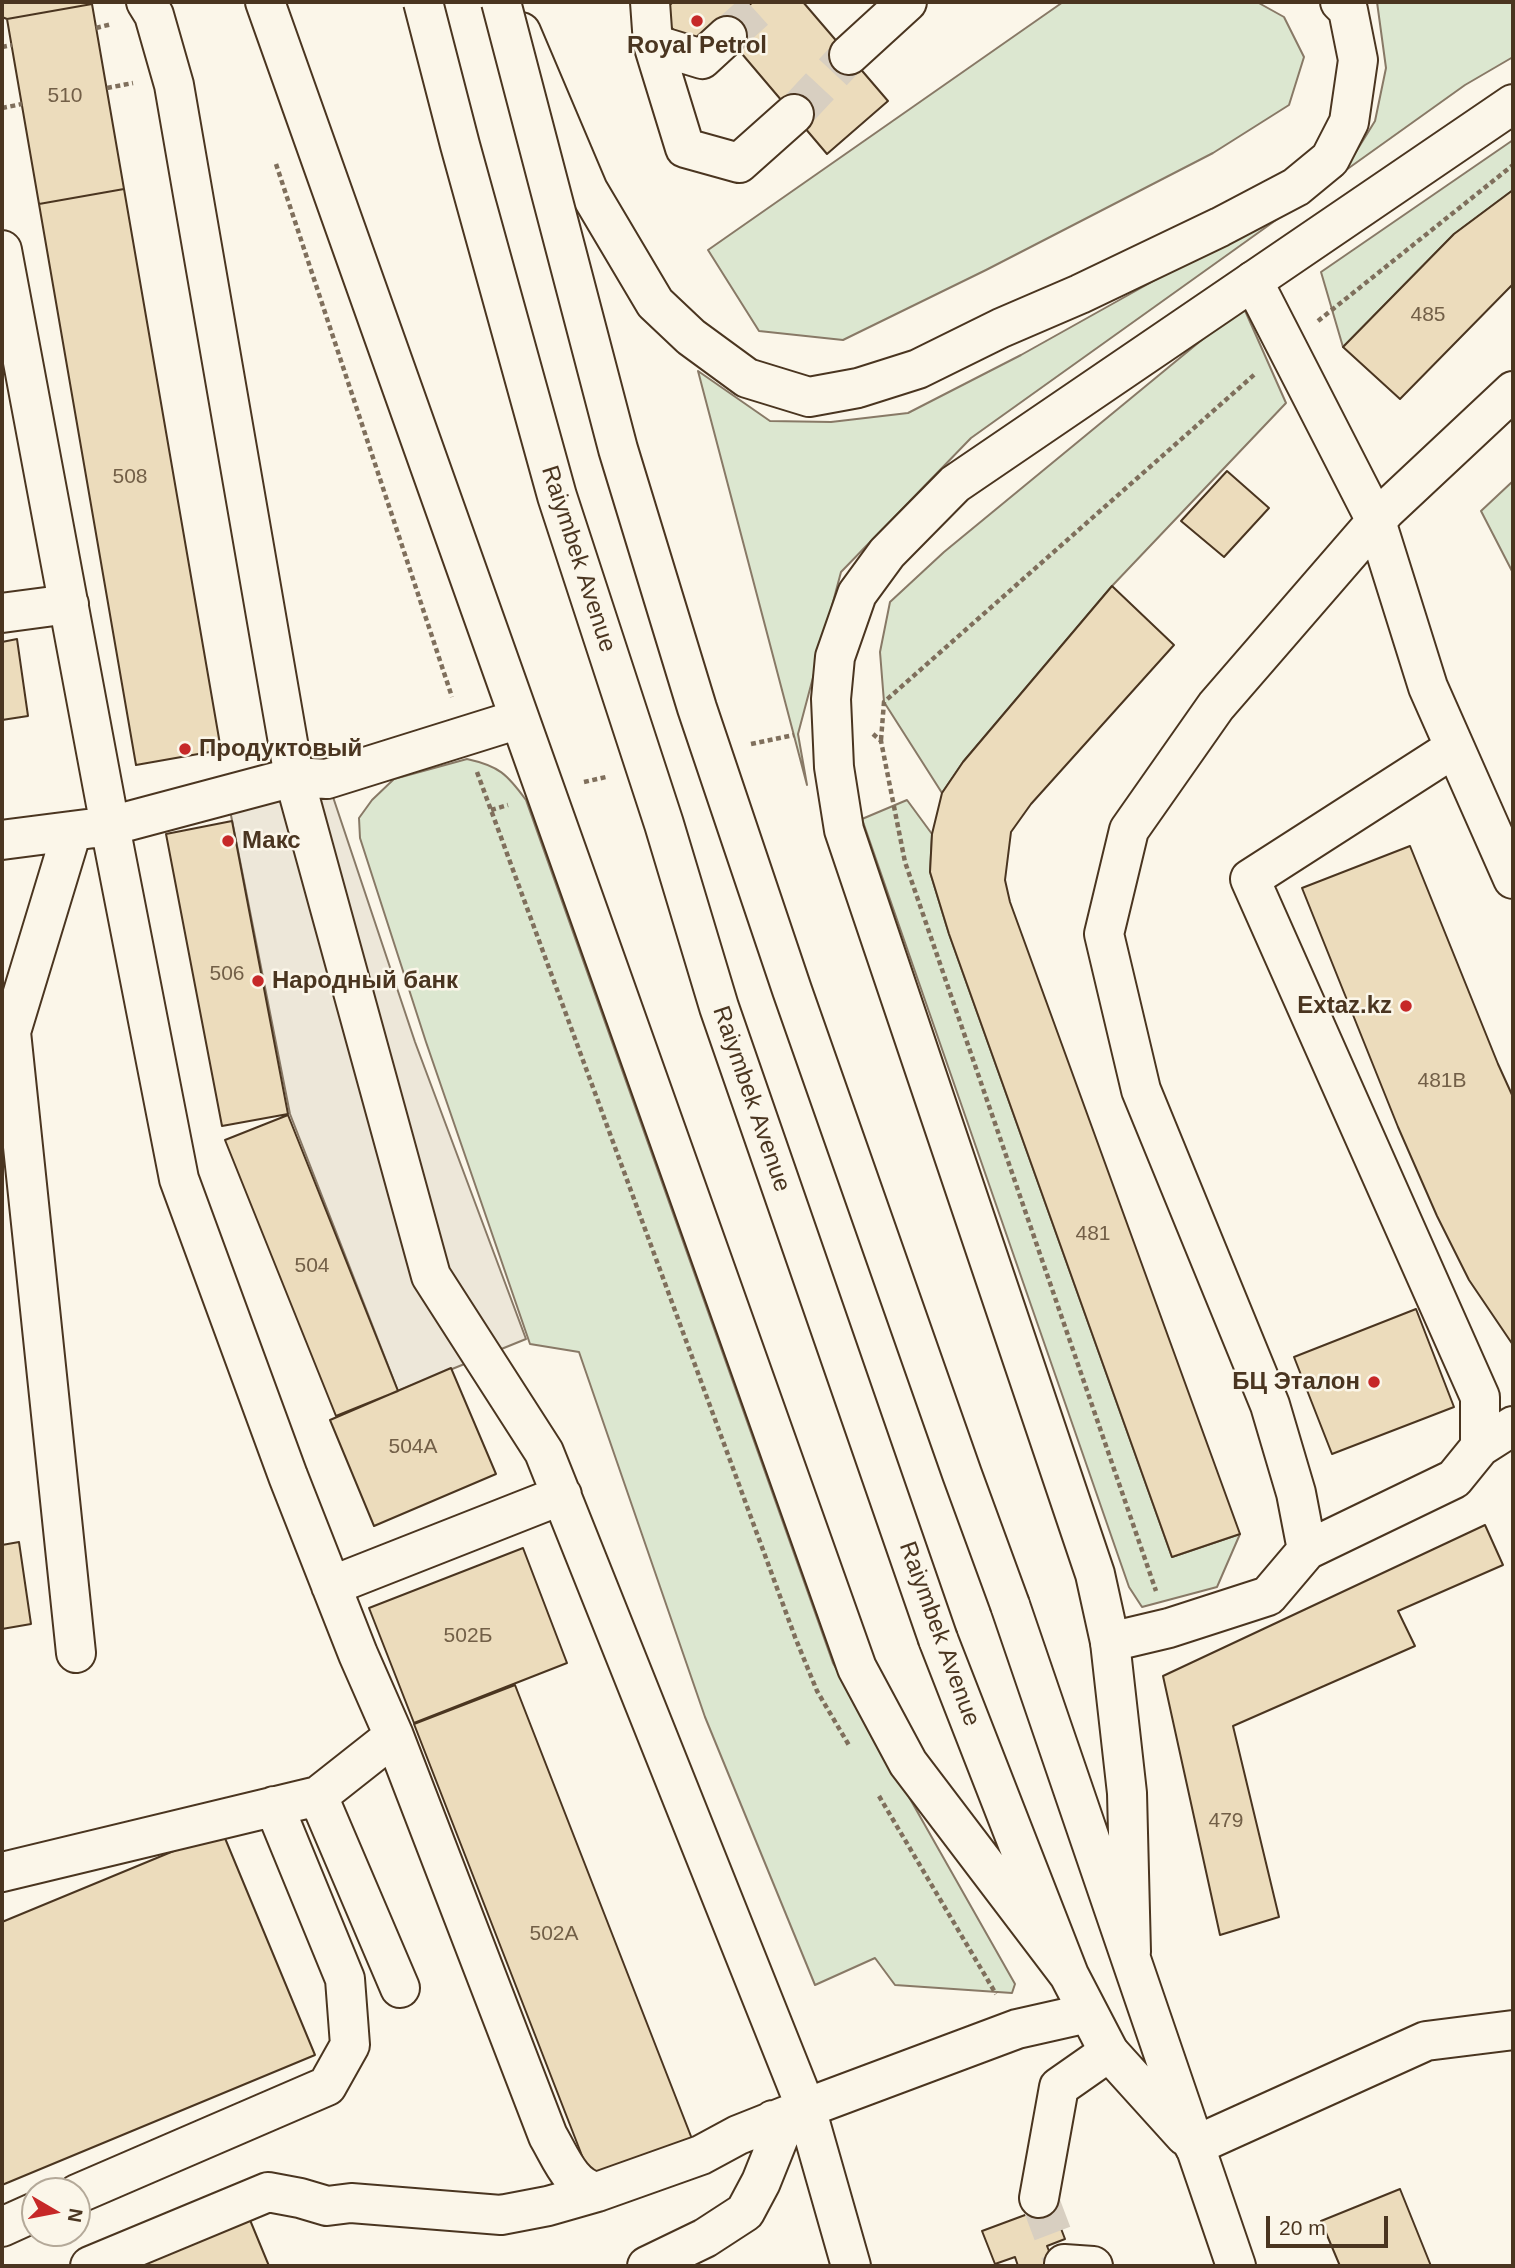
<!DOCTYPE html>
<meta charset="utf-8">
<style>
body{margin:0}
#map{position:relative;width:1515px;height:2268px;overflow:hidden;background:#fbf6e9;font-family:Arial,sans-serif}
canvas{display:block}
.frame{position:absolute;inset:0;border:4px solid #4a3520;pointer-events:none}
.north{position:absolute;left:21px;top:2177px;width:70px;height:70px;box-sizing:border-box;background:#fbf6e9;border:2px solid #b4a999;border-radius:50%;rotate:100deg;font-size:19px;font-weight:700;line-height:28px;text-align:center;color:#4a3520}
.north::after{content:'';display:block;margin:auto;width:24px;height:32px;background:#c62828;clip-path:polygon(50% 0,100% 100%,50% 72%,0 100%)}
.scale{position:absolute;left:1266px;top:2216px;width:122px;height:32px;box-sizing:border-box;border:4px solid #4a3520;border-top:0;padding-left:9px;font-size:21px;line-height:24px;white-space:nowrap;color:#4a3520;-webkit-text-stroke:5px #fbf6e9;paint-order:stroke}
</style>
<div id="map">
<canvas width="1515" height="2268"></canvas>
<div class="frame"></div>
<div class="north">N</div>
<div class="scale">20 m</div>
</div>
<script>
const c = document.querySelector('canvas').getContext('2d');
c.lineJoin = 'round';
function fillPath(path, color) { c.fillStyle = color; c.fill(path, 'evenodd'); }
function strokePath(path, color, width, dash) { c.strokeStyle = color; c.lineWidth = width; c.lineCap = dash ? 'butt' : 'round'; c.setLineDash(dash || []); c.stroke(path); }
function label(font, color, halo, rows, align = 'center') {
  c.font = font + ' Arial,sans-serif'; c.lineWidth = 5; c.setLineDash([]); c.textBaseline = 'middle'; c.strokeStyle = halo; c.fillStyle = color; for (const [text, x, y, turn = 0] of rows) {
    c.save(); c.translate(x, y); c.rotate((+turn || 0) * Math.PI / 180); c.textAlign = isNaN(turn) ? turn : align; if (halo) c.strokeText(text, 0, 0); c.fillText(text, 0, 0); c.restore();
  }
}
const green = new Path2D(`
 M1063,2H1257L1284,17L1304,57L1289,105L1213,153L986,270L843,340L759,331L708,250Z
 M1377,2H1513V57L1465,85L971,438L841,572L798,734L807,785L698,371L770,421L831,422L908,413L1021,355L1341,176L1375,121L1386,68Z
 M1513,140V190L1454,234L1343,347L1321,272Z
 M1243,306L1286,403L1112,586L963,762L942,793L884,702L880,652L890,602L944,552Z
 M1513,481V573L1481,511Z
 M467,759C499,766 507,774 526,800L833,1663L1015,1984L1012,1993L895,1985L875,1958L815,1985L705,1717L579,1352L530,1344L426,1042L360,838L359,818L372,800L394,779Z
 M907,800L932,834L930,872L949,934L1172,1557L1240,1534L1217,1587L1142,1607L1129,1587L862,819Z`);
fillPath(green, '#dce7d0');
strokePath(green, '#887966', 2);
const parking = new Path2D(`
 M327,779L415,1042L526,1339L398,1391L290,1114L227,795Z`);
fillPath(parking, '#ede7d9');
strokePath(parking, '#887966', 2);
const building = new Path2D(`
 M2,2H92V4L7,19L2,17Z
 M673,2H753L692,52L660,14Z
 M753,2H803L888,101L827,154L720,28Z
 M92,4L124,189L39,204L7,19Z
 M124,189L221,750L136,765L39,204Z
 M1513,190V284L1400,399L1343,347L1454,234Z
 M1227,471L1269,508L1224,557L1181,521Z
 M1112,586L1174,645L1031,804L1011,832L1005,880L1010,902L1240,1534L1172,1557L949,934L930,872L932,834L942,793L963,762Z
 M17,639L28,716L2,720V642Z
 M232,821L288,1114L222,1126L166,834Z
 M1410,846L1498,1064L1513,1097V1345L1469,1280L1437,1216L1398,1127L1302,888Z
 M288,1115L398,1391L336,1416L225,1140Z
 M1416,1309L1454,1407L1332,1454L1294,1357Z
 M451,1368L496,1474L374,1526L330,1420Z
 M1485,1525L1503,1565L1398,1611L1415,1646L1233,1726L1279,1917L1220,1935L1163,1676Z
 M19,1542L31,1624L2,1629V1545Z
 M523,1548L567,1663L414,1723L369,1608Z
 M515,1685L694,2144L593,2184L414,1724Z
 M222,1831L315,2055L2,2185V1922Z
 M1400,2189L1431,2266H1340L1321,2221Z
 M1052,2205L1065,2239L1047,2246L1055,2266H1018L1015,2257L995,2264L982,2231Z
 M250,2220L269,2266H133Z`);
fillPath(building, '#ecdcbc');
strokePath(building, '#4a3520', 2);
strokePath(new Path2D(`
 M727,36L765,2
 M794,114L849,55
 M1039,2198L1064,2264`), '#d8cfc1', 38, [38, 19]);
const minor = new Path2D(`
 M146,2L154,15L174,85L294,777L431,1276L544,1452L806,2108L1017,2029L1088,2013
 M650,2L653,44
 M727,36L702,59L653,44L685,148L739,163L794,114
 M849,55L907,2
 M2,250L110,826L294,777L327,779L519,719
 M1253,281L1376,521L1428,687L1513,879
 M2,613L69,604
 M72,831L11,1032L76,1653
 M2,840L110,826L179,1179L288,1476L358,1654L394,1736L548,2136C561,2158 571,2187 597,2192
 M1480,1447L1513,1426
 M1307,1550L1454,1479L1480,1447V1397L1250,879L1454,748
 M331,1586L562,1495
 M1110,1642L1169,1628L1268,1596L1307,1550L1296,1493L1270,1405L1141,1090L1104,934L1129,830L1216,706L1385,511L1513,391
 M318,1796L400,1988
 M2,1872L318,1796L394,1736
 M1194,2146L1426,2041L1513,2030
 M77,2194L327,2086L350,2045L345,1979L274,1806
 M1039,2198L1059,2087L1109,2052
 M2,2227L35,2212
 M1064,2264L1093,2266
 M90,2266L268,2192L300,2198L327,2206L351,2203L501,2215L548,2206L597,2192L701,2155L738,2135L806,2108L851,2266
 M647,2266L705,2238L745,2212L761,2182L779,2137L773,2120`);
const major = new Path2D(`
 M265,2L857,1668L908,1763L1069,1975
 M521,32L588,190L655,303L691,337L747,378L809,397L858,388L918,369L1001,328L1080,294L1220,227L1296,187L1330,159L1349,122L1358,60L1348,10L1340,2
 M1010,1605C1087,1825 1161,2046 1236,2266
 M938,1639L1069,1975L1109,2052L1185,2136
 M1131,1952L1127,1793L1110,1642L1095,1574L844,830L834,767L831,699L835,657L857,594L887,553L955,484L1513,104`);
strokePath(minor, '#4a3520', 42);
strokePath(major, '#4a3520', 42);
strokePath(new Path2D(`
 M96,28L112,24
 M2,47L12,45
 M107,88L133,83
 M2,108L22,104
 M276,164L452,697
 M1318,321L1513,165
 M873,734L881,741L905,862L1156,1591
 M881,740L884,702L1255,374
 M751,744L794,735
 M477,772L795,1637L817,1691L850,1747
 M584,782L606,777
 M491,810L508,805
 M879,1796L996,1994`), '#7f6f5c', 4.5, [5, 3.5]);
strokePath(minor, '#fbf6e9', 38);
strokePath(major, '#fbf6e9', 38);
const majorBridge = new Path2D(`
 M423,2L460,145L557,496L664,824L719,1007L938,1639
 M501,2L618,449L697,708L792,990L962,1474L1010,1605`);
strokePath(majorBridge, '#4a3520', 42, []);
strokePath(majorBridge, '#fbf6e9', 38);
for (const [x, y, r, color] of [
 [697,21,7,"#c62828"],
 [185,749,7,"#c62828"],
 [228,841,7,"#c62828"],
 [258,981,7,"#c62828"],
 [1406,1006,7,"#c62828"],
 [1374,1382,7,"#c62828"]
]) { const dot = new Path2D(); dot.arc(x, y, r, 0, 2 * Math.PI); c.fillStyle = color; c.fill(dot); strokePath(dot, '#fbf6e9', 2.5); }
label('21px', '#725f47', null, [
 ["510",65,96],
 ["485",1428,315],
 ["508",130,477],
 ["506",227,974],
 ["481В",1442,1081],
 ["481",1093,1234],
 ["504",312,1266],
 ["504А",413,1447],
 ["502Б",468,1636],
 ["479",1226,1821],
 ["502А",554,1934]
]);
label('bold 24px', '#4a3520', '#fbf6e9', [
 ["Royal Petrol",697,46,"center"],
 ["Продуктовый",199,749],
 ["Макс",242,841],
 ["Народный банк",272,981],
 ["Extaz.kz",1392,1006,"right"],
 ["БЦ Эталон",1360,1382,"right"]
], 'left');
label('24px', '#4a3520', '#fbf6e9', [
 ["Raiymbek Avenue",578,559,72],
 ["Raiymbek Avenue",751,1099,71],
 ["Raiymbek Avenue",939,1634,70]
]);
</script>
